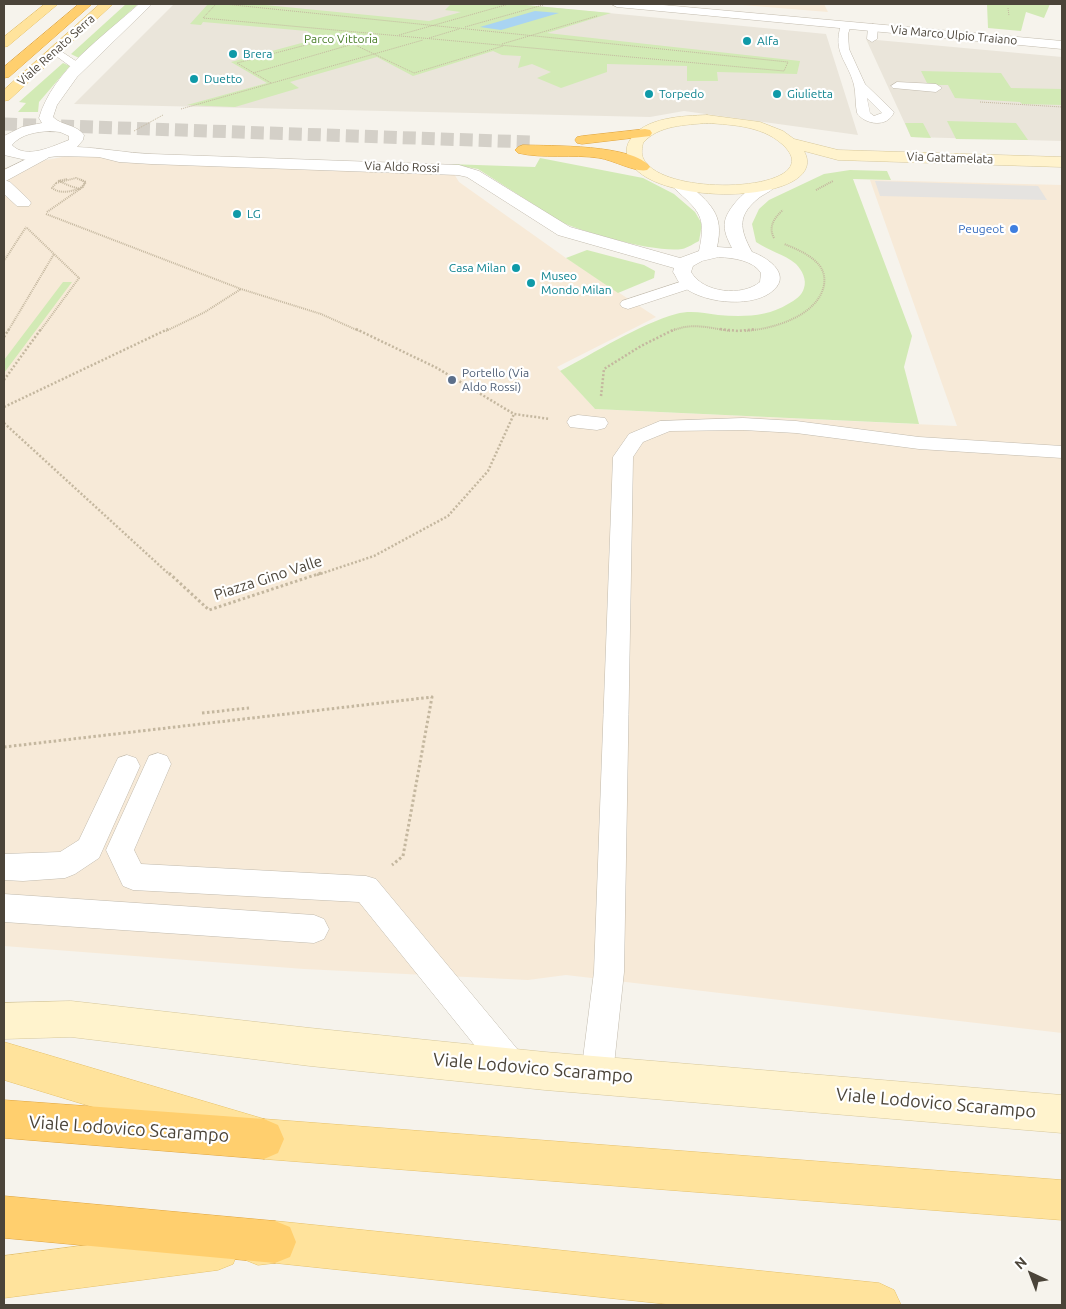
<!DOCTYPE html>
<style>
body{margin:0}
#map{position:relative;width:1066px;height:1309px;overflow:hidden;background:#f6f3ec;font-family:Ubuntu,sans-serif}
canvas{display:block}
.frame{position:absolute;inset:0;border:5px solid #4b4439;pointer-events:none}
.north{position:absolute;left:1006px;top:1249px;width:50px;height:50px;-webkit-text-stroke:4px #fff;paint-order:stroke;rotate:317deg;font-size:14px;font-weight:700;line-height:20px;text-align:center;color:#4b4439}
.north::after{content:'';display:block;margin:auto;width:18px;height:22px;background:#4b4439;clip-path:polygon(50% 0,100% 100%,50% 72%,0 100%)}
</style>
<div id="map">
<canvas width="1066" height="1309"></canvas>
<div class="frame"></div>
<div class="north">N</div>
</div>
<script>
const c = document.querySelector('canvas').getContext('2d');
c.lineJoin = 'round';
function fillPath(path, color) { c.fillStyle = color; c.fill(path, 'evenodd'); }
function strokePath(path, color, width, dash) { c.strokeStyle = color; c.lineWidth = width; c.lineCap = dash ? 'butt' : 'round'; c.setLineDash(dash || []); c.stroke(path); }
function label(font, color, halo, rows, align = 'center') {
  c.font = font + ' Ubuntu,sans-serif'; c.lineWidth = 4.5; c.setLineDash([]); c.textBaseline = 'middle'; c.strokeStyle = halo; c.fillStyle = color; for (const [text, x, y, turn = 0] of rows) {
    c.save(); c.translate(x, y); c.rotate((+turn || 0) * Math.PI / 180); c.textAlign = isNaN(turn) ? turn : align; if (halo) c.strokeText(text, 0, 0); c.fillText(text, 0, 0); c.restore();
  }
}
fillPath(new Path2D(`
 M174,4H515L826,34L858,135L684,111L650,117L74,104Z
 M866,39L1062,57V141L911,137Z`), '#eae5da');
fillPath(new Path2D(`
 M730,4H824L828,12Z
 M73,155H142L448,164L459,182L566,258L656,317L557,367L595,409L957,426L870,180L1062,185V1033L566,975L528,980L304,969L4,946V168Z`), '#f7ead8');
fillPath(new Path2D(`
 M126,4H138L79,58L71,54Z
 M208,4H255L429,21L461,12L445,10L451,4H515L611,13L547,33L800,61L797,74L717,72L718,81H687V66L607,64V72L561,88L537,78L551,72L532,64L518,68L521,56L502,55L493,51L413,76L377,57L290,82L299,88L235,107L187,105L267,83L231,62L309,41L304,38L313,35L307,31L203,22L201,25L190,24Z
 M987,4H1050L1044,18L1026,12L1021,31L988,28Z
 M63,63L70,66L39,102L38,112H18L26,103L19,102Z
 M921,71L1001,73L1011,88L1062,89V105L1022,104L1020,102L955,98L948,85H928Z
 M947,121L1016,123L1028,140L956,139Z
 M905,123H923L931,138L911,137Z
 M540,158L643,178L674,194L695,212L702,224L699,241C694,243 688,248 682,249C656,253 585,233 561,222L478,169L448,164L535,167Z
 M850,170L887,171L891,180L853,179L912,336L904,367L919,424L595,409L560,371C594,353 640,324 676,314C690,310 704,313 718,315C742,317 767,317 788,304C795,300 802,296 804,288C807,280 802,270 796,264C784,254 769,251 756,242L752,224L759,209L769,200L824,174Z
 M587,250L644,265L655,271L654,278L618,293L566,258Z
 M63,282H72L4,373V360Z`), '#d2eab5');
fillPath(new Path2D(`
 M875,181L1038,186L1047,200L880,196Z`), '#e5e3e0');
fillPath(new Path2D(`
 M535,11L559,13L501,30L480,27Z`), '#a9d4f2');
strokePath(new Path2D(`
 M4,124L530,142`), '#d4d0c8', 13, [13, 6]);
const lane = new Path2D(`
 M846,22L851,25L848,34L849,49L865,84L894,112C888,128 865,125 857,113C855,104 856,94 854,85C848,61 832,53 841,25ZM867,98L882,113L874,116L870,113Z
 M873,24L878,27L877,39L872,42L867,39L868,27Z
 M56,48L82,65L84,67L82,69H74L52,53L51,51L52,49Z
 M897,82L936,84L942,88L936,92L893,88L891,86Z
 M43,151L48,152L50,155L48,158L4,182V170Z
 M689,279L695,281L697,284L695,287L628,309L622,307L620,304L622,301Z
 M743,418L796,421L919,437L1062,446V458L919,449L796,433L743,430L670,431L643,442L633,457L624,972L613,1074L609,1086L597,1090L585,1086L581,1074L594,972L613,457L629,434L660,421Z
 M158,753L167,756L171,764L134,850L141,864L366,876L376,879L523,1056L528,1067L523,1078L512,1083L501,1078L359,902L133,890L123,886L106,850L149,756Z
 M127,755L136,758L140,766L99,858L75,874L65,878L23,881L4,880V854L60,852L79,840L118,758Z
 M4,894L314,915L324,919L329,929L324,939L314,943L4,922Z`);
const street = new Path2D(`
 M139,4H152L77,77L57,105L53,117C62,126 76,124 84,135L83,140L77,147C102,148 126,153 151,154L459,165L479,171L570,227L680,258L699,251C707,216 699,211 674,188L672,185L674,182H686C709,203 725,213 717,247L732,248C728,240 723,231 725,221C728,205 757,177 774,182L776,185C772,191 766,193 760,197C737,215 739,228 752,252C769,258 794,276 770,293C748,308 701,303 681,285C678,282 676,276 673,272L674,268L558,235L467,177L458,175L151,164L119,162L99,157L58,156L26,160L4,155V136L22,127L42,123L39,118C53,70 104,36 139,4ZM50,131L60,132L69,136V140C53,146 26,160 12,145C21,134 36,132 50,131ZM719,257C733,258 753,260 761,273L760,282C742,297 703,293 691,272L693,266L702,261Z
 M611,4H652L1062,41V49L617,7Z
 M4,180L10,182L29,200L31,203L29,206H17L4,194Z
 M578,415L605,418L608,423L605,428L597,430L570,427L567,422L570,417Z`);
const secondary = new Path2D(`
 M707,115L760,122L783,131L794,139L838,150L1062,157V167L838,160L804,151C832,202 664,209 632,165C627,158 624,149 630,140C644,117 683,116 707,115ZM707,123C734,125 766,126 786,148C825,192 661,199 643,158C641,153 642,148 643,143C658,125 686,125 707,123Z
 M71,1001L310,1028L545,1052L1062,1095V1133L545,1090L310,1066L71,1037L4,1039V1003Z`);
const primary = new Path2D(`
 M45,4H58L8,46L4,47V37Z
 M100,4H113L9,100L4,101V90Z
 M4,1042L264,1119L1062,1180V1220L264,1159L4,1080Z
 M275,1221L879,1283L894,1290L901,1305H676L275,1263L258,1265L243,1259L237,1244L243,1229L258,1223Z
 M218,1228L233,1234L239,1249L233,1264L218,1270L4,1298V1256Z`);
const highway = new Path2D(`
 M79,4H92L9,77L4,78V67Z
 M645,129L650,130L652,133L650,136L582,144L577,143L575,140L577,137L582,136Z
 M523,145C550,146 634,144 650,167L647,170C636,173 613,160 599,158C573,154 542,159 518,153L515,150L518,147Z
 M4,1100L264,1119L278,1125L284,1139L278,1153L264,1159L4,1138Z
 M4,1196L275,1221L290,1227L296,1242L290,1257L275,1263L4,1238Z`);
strokePath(lane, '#c2bbae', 1);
strokePath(street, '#c2bbae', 1);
strokePath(secondary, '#d6c79b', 1);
strokePath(primary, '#e6c16a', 1);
strokePath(highway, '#e0a43c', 1);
strokePath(new Path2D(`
 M216,4L203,18L784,71L788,62L224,4
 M1008,8L1009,16
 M465,27L543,5
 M399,35L509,4
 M429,38L459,29
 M502,44L597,16
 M253,73L353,44L414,73L503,46
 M271,83L237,63L352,33
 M980,102L1062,107
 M181,109L423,40
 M134,131L163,115`), '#c4b79f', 1, [1, 1]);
strokePath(new Path2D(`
 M58,181L67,179
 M59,181L70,186
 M56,183L52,188C62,195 73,191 83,187L85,182L80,179
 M816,190L833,181
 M47,212L80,189
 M46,214L241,289L321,314L359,331
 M27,228L79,278L40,331
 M774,238C768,227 774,218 783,210
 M4,261L26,227
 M8,331L54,254
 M166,331L205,312L241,289
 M672,331C691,322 710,328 730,331
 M745,331C773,329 818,316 824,285C825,278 824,272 820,266C811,255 797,249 784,244`), '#c4b79f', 2, [1, 1]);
strokePath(new Path2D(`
 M356,329L437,368L514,414L550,419
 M720,329L738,331L756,329
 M4,337L9,329
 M4,380L41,329
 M601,396L604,369L641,346L675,329
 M4,407L168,329
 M4,423L170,575
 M317,575L374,556L448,516L488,471L514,414`), '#c4b79f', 2.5, [2, 2]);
strokePath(new Path2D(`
 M169,573L209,610L321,573
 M202,713L249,708
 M4,747L432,697L403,856L392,865`), '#c4b79f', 3, [2.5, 2.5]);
fillPath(lane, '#fff');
fillPath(street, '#fff');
fillPath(secondary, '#fff3cd');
fillPath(primary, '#ffe39c');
fillPath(highway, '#ffcf6e');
strokePath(new Path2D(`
 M56,183L76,178L86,182L80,189L70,186`), '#c4b79f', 2, [1, 1]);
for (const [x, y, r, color] of [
 [747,41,5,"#0f9aa8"],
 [233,54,5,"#0f9aa8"],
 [194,79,5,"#0f9aa8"],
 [649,94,5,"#0f9aa8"],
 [777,94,5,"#0f9aa8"],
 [237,214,5,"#0f9aa8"],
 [1014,229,5,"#3f7fe0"],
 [516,268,5,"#0f9aa8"],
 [531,283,5,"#0f9aa8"],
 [452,380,5,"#5c6f8a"]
]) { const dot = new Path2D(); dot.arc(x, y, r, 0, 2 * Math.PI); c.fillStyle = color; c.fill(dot); strokePath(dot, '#fff', 2); }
label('12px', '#4b4439', '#fff', [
 ["Via Marco Ulpio Traiano",954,35,5],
 ["Viale Renato Serra",56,50,-42],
 ["Via Gattamelata",950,158,2],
 ["Via Aldo Rossi",402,167,2]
]);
label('12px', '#4a7f2a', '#fff', [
 ["Parco Vittoria",341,39]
]);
label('12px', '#0d838f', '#fff', [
 ["Alfa",757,41],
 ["Brera",243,54],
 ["Duetto",204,79],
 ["Torpedo",659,94],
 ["Giulietta",787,94],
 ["LG",247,214],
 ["Casa Milan",506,268,"right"],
 ["Museo",541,276],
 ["Mondo Milan",541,290]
], 'left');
label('12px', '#366cbe', '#fff', [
 ["Peugeot",1004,229]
], 'right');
label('12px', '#4e5e75', '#fff', [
 ["Portello (Via",462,373],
 ["Aldo Rossi)",462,387]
], 'left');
label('15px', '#4b4439', '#fff', [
 ["Piazza Gino Valle",268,578,-18]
]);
label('18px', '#4b4439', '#fff', [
 ["Viale Lodovico Scarampo",533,1068,5],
 ["Viale Lodovico Scarampo",936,1103,5],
 ["Viale Lodovico Scarampo",129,1129,4]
]);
</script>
